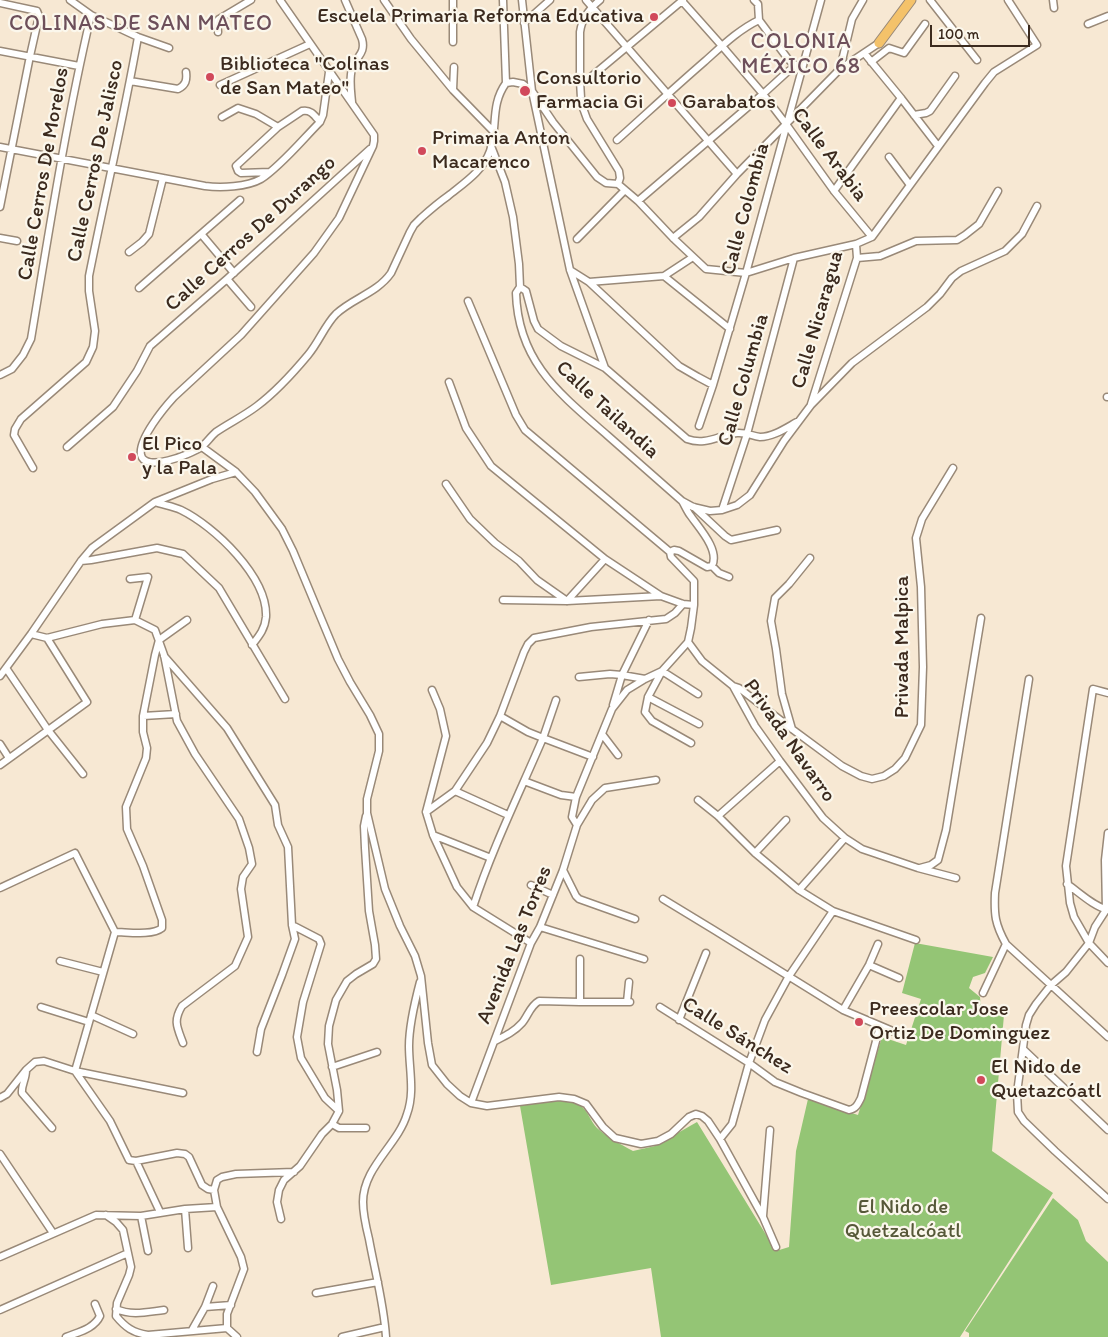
<!DOCTYPE html>
<meta charset="utf-8">
<style>
body{margin:0}
#map{position:relative;width:1108px;height:1337px;overflow:hidden;background:#f7e8d3;font-family:Itim,sans-serif}
canvas{display:block}
.scale{position:absolute;left:930px;top:25px;width:100px;height:22px;box-sizing:border-box;border:2px solid #3b2a1e;border-top:0;padding-left:6px;font-size:15px;line-height:18px;white-space:nowrap;color:#3b2a1e;-webkit-text-stroke:4px #fbf7ec;paint-order:stroke}
</style>
<div id="map">
<canvas width="1108" height="1337"></canvas>
<div class="scale">100 m</div>
</div>
<script>
const c = document.querySelector('canvas').getContext('2d');
c.lineJoin = 'round';
function fillPath(path, color) { c.fillStyle = color; c.fill(path, 'evenodd'); }
function strokePath(path, color, width, dash) { c.strokeStyle = color; c.lineWidth = width; c.lineCap = dash ? 'butt' : 'round'; c.setLineDash(dash || []); c.stroke(path); }
function label(font, color, halo, rows, align = 'center') {
  c.font = font + ' Itim,sans-serif'; c.lineWidth = 4.5; c.setLineDash([]); c.textBaseline = 'middle'; c.strokeStyle = halo; c.fillStyle = color; for (const [text, x, y, turn = 0] of rows) {
    c.save(); c.translate(x, y); c.rotate((+turn || 0) * Math.PI / 180); c.textAlign = isNaN(turn) ? turn : align; if (halo) c.strokeText(text, 0, 0); c.fillText(text, 0, 0); c.restore();
  }
}
fillPath(new Path2D(`
 M915,943L993,957L985,973L973,977L969,988L980,997L981,1011L1004,1015L992,1151L1053,1193L960,1337H661L651,1268L551,1285L520,1106C537,1104 567,1096 581,1106C588,1111 591,1122 597,1128C608,1138 620,1144 633,1151L655,1146L697,1122L776,1251L789,1247L796,1151L808,1099L858,1115L882,1037L906,1045L921,999L902,993Z
 M1053,1198L1078,1220L1086,1241L1108,1262V1337H969V1333L965,1331Z`), '#94c575');
const minor = new Path2D(`
 M70,0L91,15L138,37L169,48
 M280,0L374,135V141L373,146L339,218L314,253L241,335L174,397C164,408 138,439 141,455C145,473 190,454 200,448C206,444 210,437 216,432C229,423 244,416 257,406C277,391 293,373 308,355C319,342 325,325 336,314C353,298 377,293 391,273L410,232L414,225L421,218C430,210 438,203 448,196C464,183 483,171 490,151C498,127 490,105 506,83
 M345,0L362,39C366,54 356,56 352,69C349,79 351,91 352,102
 M384,0L411,39L453,90L493,131
 M503,0L506,83
 M522,0L532,91L570,270L605,368
 M586,0L737,174
 M600,0C589,9 582,18 580,32V81L581,98L583,108L587,119L619,171L620,178L618,184
 M754,0L758,4L759,20L788,59L792,63L803,69
 M930,0L977,60
 M1053,0L1054,8
 M682,1L722,46L763,94L786,124L834,191L872,237
 M0,3L37,11L39,16L30,56L0,207
 M524,23L550,0
 M1088,24L1108,16
 M218,32L217,21L219,19L251,0
 M453,42V0
 M0,51L79,66
 M865,54L901,98L938,146
 M871,62L889,48L904,53L925,24
 M840,69L852,19L863,0
 M592,76L683,0
 M130,81L178,89C186,85 187,80 186,72
 M506,83L513,82L523,84L532,91L553,122L597,177L606,183L618,184
 M220,85L310,44
 M453,90L454,67
 M914,115L926,113L930,111L955,76
 M222,117L238,108L256,114L278,127
 M617,140C646,114 674,88 704,62C721,47 738,30 759,20
 M491,146L505,182L513,217L519,264L520,287L516,293C518,362 560,394 607,435C632,457 657,479 682,501L693,507L710,511L722,510L737,505L750,495L784,441L811,405L852,363L927,307L940,294L952,278L961,271L1005,251L1022,234L1037,206
 M0,147L205,186C221,188 247,187 261,179C281,166 303,139 320,122L323,115L329,72
 M889,157L910,185
 M270,172L241,173L238,171L236,166L278,127L302,111C311,109 315,116 320,122
 M618,184L638,201L673,238L706,269L746,273L794,258L856,244L872,237L985,83L994,72L1037,45L1008,0
 M834,191L901,98
 M638,201L763,94L786,73L790,70L803,69
 M202,235L234,273
 M0,238L17,241
 M673,238L699,217L737,174L840,69L879,43
 M577,239L625,190
 M129,252L142,242L149,234L163,178
 M857,258L880,256L916,241L957,240L965,235L979,224L998,191
 M570,270L589,282L664,276L693,257
 M664,276L730,329
 M227,279L251,307
 M589,282L679,366L698,377L713,385
 M520,287L526,291L534,321L538,329L561,346L605,368L687,439C706,446 719,435 737,433C745,432 752,436 760,437C773,437 786,428 797,422
 M139,288L240,200
 M468,301L516,415L525,430L670,552L671,557L694,581V605L691,628L688,642L662,671L645,679L627,690L612,709L576,797L572,817L577,825
 M0,375L12,369L23,355L31,339C49,231 66,122 91,15
 M449,382L466,428L491,466L605,559L661,596
 M1107,397H1108
 M811,404L857,258L856,244
 M699,426L713,385L746,273L821,0
 M67,447L113,407L137,371L150,346L227,279L370,149
 M202,447L236,472L255,492L282,529L293,551L338,659L350,682L370,715L379,734V751L367,799V813L385,889L400,926L415,956L421,976L428,1043L432,1065L447,1084L460,1096L471,1103L487,1106L559,1097L574,1099L586,1104L603,1127L615,1138L641,1144L658,1141L671,1134L689,1117L696,1114L702,1116L708,1121L720,1139L763,1217L776,1247
 M33,468L14,435L15,429L21,419L86,362L93,347L95,331L89,291V276C105,196 124,117 138,37
 M446,484L470,519L495,543L519,561L537,580L567,601L605,559
 M155,502C163,505 173,506 181,510C214,526 268,577 266,617C265,629 259,636 252,645
 M694,507L725,536L731,540L777,530
 M722,510L747,434L794,258
 M670,552L674,550L679,551L707,567L712,566C720,550 699,528 690,515C687,511 685,506 682,501
 M81,561L91,560L157,548L183,554L219,588L285,699
 M712,566L719,573L729,577
 M130,579L148,577L135,620
 M503,600L567,601L661,596L683,604L694,605
 M31,634L47,638L102,624L135,620L155,630L164,655L177,721L195,754L239,819L249,848L252,864L243,877L241,889L248,937L235,966L182,1006C173,1021 177,1027 183,1043
 M688,642L702,661L733,686L755,726L780,761L823,818L845,838L862,849L918,868L956,878
 M164,656L227,728L275,805L278,825L288,847L292,925L295,939L282,975L261,1029L257,1052
 M6,668L48,730L83,774
 M0,676L31,634L81,561L92,548L155,502L212,479L236,472
 M579,677L610,674L622,675L645,679
 M1029,679L995,893C994,915 995,924 1006,944L1108,1037
 M733,686L739,688L792,729L842,766L861,776L872,779L884,776L895,769L905,758L921,725L923,667L921,587L916,538L922,519L953,468
 M432,690L440,709L446,736L426,812L433,835L457,887L473,907L531,943
 M1108,693L1093,689L1066,866L1070,903L1074,917L1089,943L1108,963
 M648,697L699,724
 M556,700L543,738L593,757
 M613,705L622,675L649,620
 M143,716L176,714
 M792,729L782,694L776,649L771,621L775,598L789,584L810,558
 M602,734L618,755
 M691,743L652,721L645,712L648,697L662,671L698,694
 M0,744L9,758
 M0,765L87,702L47,638
 M524,781L561,795L576,797
 M455,791L508,815
 M698,800L718,816L755,853L767,863L799,890L833,911L916,940
 M426,812L455,791L487,743L500,716L524,652L528,644L534,638L591,627L666,619L675,613L683,604
 M718,816L780,761
 M433,835L491,858
 M755,853L786,820
 M920,868L931,865L938,860L946,830L981,618
 M563,870L576,896L579,899L635,919
 M1067,884C1080,893 1093,906 1108,910
 M531,885L553,895
 M0,888L75,853L115,932L75,1071
 M799,890L845,838
 M663,899L714,930L843,1010L902,1035
 M473,907C492,849 519,794 543,738L528,732L500,716
 M1106,910L1095,927L1089,943L1066,972L1051,985L1036,1004L1029,1015L1026,1025L1017,1093L1018,1112L1024,1121L1055,1151L1108,1199
 M1106,910L1105,860L1108,833
 M292,925L319,939L321,944L303,1002L297,1037L301,1058L325,1098L339,1111
 M540,927L644,959
 M115,932C127,932 152,936 162,928V920L143,866L127,829L126,807L146,758L147,748L143,732V716L155,655L159,640L187,620
 M580,959V1002
 M60,961L103,972
 M869,965L899,978
 M983,993L1006,944
 M627,1002L629,982
 M41,1007L89,1022
 M660,1007L749,1063L775,1082L802,1093L849,1110C856,1109 858,1104 861,1098L880,1026
 M843,1010L869,965L878,944
 M91,1015L133,1034
 M679,1020L706,953
 M495,1041C505,1036 514,1032 522,1023C528,1016 530,1006 539,1001L580,1002H630
 M1024,1050L1108,1130
 M332,1067L377,1052
 M26,1071C26,1079 21,1086 22,1093L52,1128
 M75,1071L110,1121L129,1160L136,1161L177,1153L185,1154L189,1157L202,1185L208,1189L214,1190
 M0,1098L7,1094L26,1070L35,1062L44,1061L75,1071L183,1093
 M471,1103L531,943L540,927L563,870L577,825L592,800L605,788L656,780
 M332,1124L339,1128H366
 M720,1139L732,1124L749,1063L765,1020L789,976L833,911
 M0,1154L53,1233
 M136,1161L160,1212
 M185,1209L188,1248
 M106,1215L116,1222L123,1230L131,1267L129,1275L117,1303L116,1316C125,1327 133,1333 148,1335L227,1328
 M141,1216L148,1251
 M763,1216L770,1130
 M281,1219L277,1202L279,1190L284,1180L300,1166L322,1134L332,1124L339,1111L337,1090L328,1044L329,1026L336,1000L347,981L356,974L373,964L376,959L375,945L369,911L365,848L364,826L366,816
 M0,1257L96,1215L141,1216L185,1209L217,1207
 M316,1293L378,1282
 M205,1307L231,1305
 M116,1309C132,1316 147,1312 164,1310
 M0,1310L128,1253
 M192,1330L205,1307L213,1286
 M66,1337C78,1332 94,1329 100,1316L95,1304
 M237,1337L227,1328V1314L244,1269L241,1257L217,1207L214,1190L217,1180L222,1177L236,1174L294,1172
 M342,1337L385,1327
 M386,1337C384,1304 375,1272 369,1239C366,1227 363,1214 363,1202C363,1167 398,1145 407,1114C415,1092 409,1069 409,1046C409,1027 415,1001 420,982`);
const major = new Path2D(`
 M879,43L911,0`);
strokePath(minor, '#998978', 9);
strokePath(major, '#998978', 11);
strokePath(minor, '#fff', 6);
strokePath(major, '#f4c26a', 9);
for (const [x, y, r, color] of [
 [654,17,5,"#d1495b"],
 [210,77,5,"#d1495b"],
 [525,91,6,"#d1495b"],
 [672,103,5,"#d1495b"],
 [422,151,5,"#d1495b"],
 [132,457,5,"#d1495b"],
 [859,1022,5,"#d1495b"],
 [981,1080,5,"#d1495b"]
]) { const dot = new Path2D(); dot.arc(x, y, r, 0, 2 * Math.PI); c.fillStyle = color; c.fill(dot); strokePath(dot, '#fbf7ec', 2); }
label('21px', '#3b2a1e', '#fbf7ec', [
 ["Escuela Primaria Reforma Educativa",644,17,"right"],
 ["Biblioteca \"Colinas",220,65],
 ["de San Mateo\"",220,89],
 ["Consultorio",536,79],
 ["Farmacia Gi",536,103],
 ["Garabatos",682,103],
 ["Primaria Anton",432,139],
 ["Macarenco",432,163],
 ["El Pico",142,445],
 ["y la Pala",142,469],
 ["Preescolar Jose",869,1010],
 ["Ortiz De Dominguez",869,1034],
 ["El Nido de",991,1068],
 ["Quetazcóatl",991,1092]
], 'left');
label('21px', '#3b2a1e', '#fbf7ec', [
 ["Calle Arabia",829,155,53],
 ["Calle Cerros De Jalisco",96,161,-78],
 ["Calle Cerros De Morelos",44,174,-80],
 ["Calle Colombia",746,209,-75],
 ["Calle Cerros De Durango",251,234,-42],
 ["Calle Nicaragua",818,320,-74],
 ["Calle Columbia",744,380,-74],
 ["Calle Tailandia",607,410,43],
 ["Privada Malpica",903,647,-90],
 ["Privada Navarro",789,741,55],
 ["Avenida Las Torres",515,945,-68],
 ["Calle Sánchez",737,1036,32]
]);
label('21px', '#565838', '#fbf7ec', [
 ["El Nido de",903,1208],
 ["Quetzalcóatl",903,1232]
]);
c.letterSpacing = '1px';
label('22px', '#6d4f5a', '#fbf7ec', [
 ["COLINAS DE SAN MATEO",141,24],
 ["COLONIA",801,42],
 ["MÉXICO 68",801,67]
]);
c.letterSpacing = '0px';
</script>
